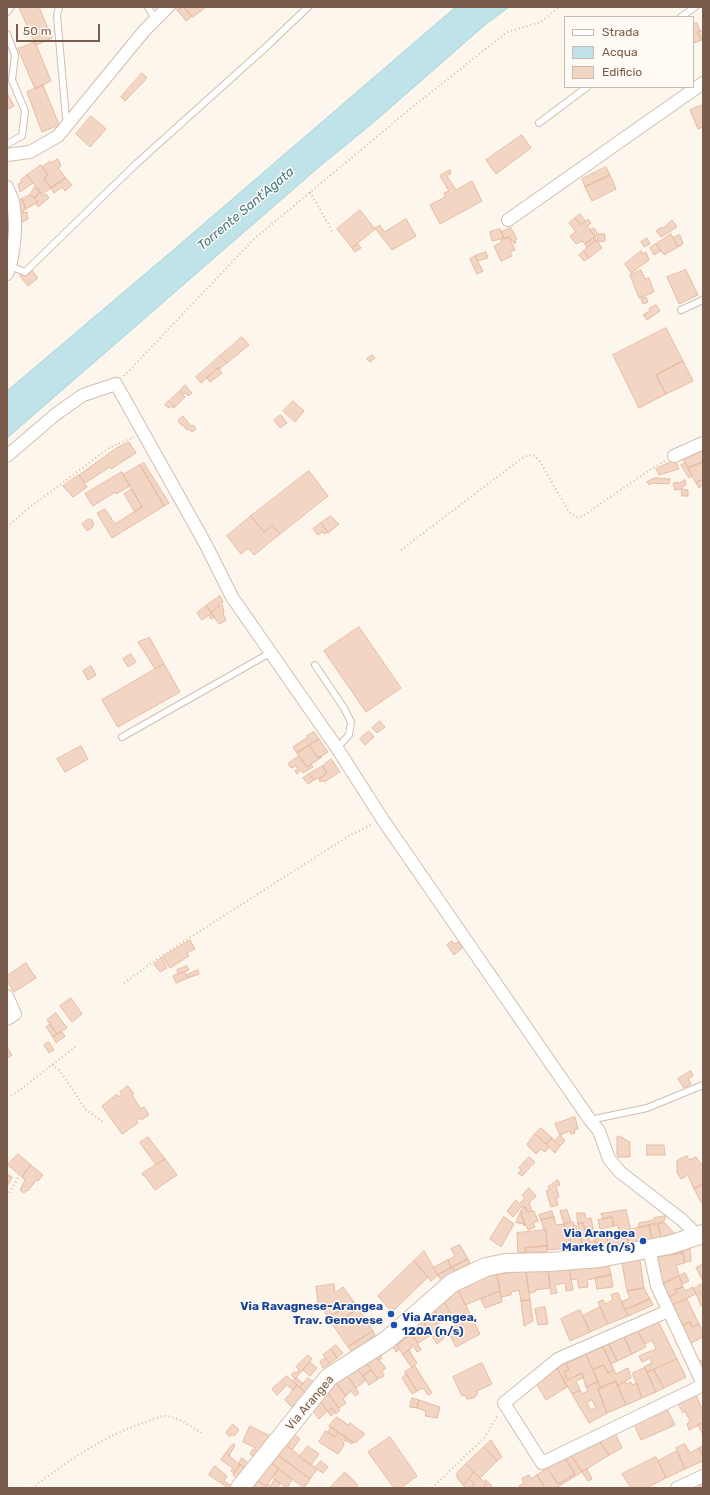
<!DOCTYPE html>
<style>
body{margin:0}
#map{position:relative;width:710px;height:1495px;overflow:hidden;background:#fdf6ec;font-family:Rubik,sans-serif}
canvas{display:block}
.frame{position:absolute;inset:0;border:8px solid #7a5c4d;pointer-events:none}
.legend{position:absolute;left:564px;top:16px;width:130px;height:72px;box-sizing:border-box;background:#fffaf3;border:1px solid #cabbb1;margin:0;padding:5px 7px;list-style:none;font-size:12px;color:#7a5c4d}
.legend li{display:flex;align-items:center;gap:8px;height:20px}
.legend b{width:20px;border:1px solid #cabbb1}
.scale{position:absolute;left:16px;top:24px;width:84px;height:18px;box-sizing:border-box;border:2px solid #7a5c4d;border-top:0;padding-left:5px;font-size:12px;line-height:14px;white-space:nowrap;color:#7a5c4d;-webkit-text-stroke:3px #fffaf3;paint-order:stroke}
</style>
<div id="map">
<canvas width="710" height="1495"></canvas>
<div class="frame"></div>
<ul class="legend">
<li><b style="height:5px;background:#fff"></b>Strada</li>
<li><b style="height:11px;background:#bfe3e8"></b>Acqua</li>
<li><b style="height:11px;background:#f3d5c3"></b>Edificio</li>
</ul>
<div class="scale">50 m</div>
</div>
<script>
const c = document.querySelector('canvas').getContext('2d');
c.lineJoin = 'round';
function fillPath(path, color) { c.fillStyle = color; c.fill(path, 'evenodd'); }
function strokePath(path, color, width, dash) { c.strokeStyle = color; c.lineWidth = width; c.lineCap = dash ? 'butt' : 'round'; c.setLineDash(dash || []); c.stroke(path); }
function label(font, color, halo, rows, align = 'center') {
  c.font = font + ' Rubik,sans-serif'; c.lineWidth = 3; c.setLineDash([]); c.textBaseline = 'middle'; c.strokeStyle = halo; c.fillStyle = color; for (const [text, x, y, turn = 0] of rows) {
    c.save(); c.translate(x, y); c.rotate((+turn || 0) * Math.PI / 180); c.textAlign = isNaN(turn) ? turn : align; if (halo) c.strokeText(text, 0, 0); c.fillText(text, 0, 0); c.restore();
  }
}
const water = new Path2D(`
 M456,7H509L486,24L374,122L320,166L7,438V391L171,252Z`);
fillPath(water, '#bfe3e8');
strokePath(water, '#a5d3da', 1);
const building = new Path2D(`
 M19,7H39L52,38L36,45Z
 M174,7H182L178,11Z
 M182,7H184L192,16L186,21L178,11Z
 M184,7H206L193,17Z
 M697,23L700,32H697L702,40L693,43V24Z
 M703,30V41L697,32Z
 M35,42L51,81L35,89L18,49Z
 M142,73L147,78L125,101L121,97Z
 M43,85L59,125L42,132L27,92Z
 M7,93L14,106L7,110Z
 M703,105V127L698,129L690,110Z
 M91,116L106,129L90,147L76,134Z
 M522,135L531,148L496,174L486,160Z
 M58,159L61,166L58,168L66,178L51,188L44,178L48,175L42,167L50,161L51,163Z
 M41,165L48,175L44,178L51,188L42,194L27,175Z
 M606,167L610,175L585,187L582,179Z
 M450,170L451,173L447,176L456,190L472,181L482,201L440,224L430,205L445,197L444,193L449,191L440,176Z
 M27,175L33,183L20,192L18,184L22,182L21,180Z
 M610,175L616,189L592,201L585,187Z
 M66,178L72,185L65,191L62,187L54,193L51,188Z
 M35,187L40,192L35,198L30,195Z
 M40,192L42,196L46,194L49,198L38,207L36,203L38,202L35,198Z
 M30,195L38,202L26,209L22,199Z
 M22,199L26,209L16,217L19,201Z
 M360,210L375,229L352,248L337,229Z
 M23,211L24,213L27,212L28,219L17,225L16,217Z
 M580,214L585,221L581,225L575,218Z
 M575,218L581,225L588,219L591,223L587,226L595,237L585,244L582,241L576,244L570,236L576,232L569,223Z
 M406,219L416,236L392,250L375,228L380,225L384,232Z
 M672,220L677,227L661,237L656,231L662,227L663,228Z
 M511,228L517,239L515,240L516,243H514L509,237L504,239L501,232Z
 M594,228L598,234H605V241L598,242L597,235L595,237L590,230Z
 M500,229L504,238L492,241L490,232Z
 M671,234L678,247L664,255L656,244Z
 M680,235L683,244L678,247L673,238Z
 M509,237L515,250L510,252L512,256L501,261L494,246L502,242L501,240Z
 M595,237L596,240L587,248L585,244Z
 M647,238L650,244L644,247L641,242Z
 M596,240L602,248L589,258L584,251Z
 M358,244L361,248L355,252L352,248Z
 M656,244L661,251L654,255L650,248Z
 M584,251L589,258L584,261L579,255Z
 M641,251L642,254L646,252L649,260L631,273L625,264Z
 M486,252L488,258L477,261L475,256Z
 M475,256L483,271L477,274L470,259Z
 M30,268L38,278L28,286L20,276Z
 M641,270L645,279L649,278L654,292L639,298L630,275Z
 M686,270L698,295L679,304L667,277Z
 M646,297L648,302L643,304L641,299Z
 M656,305L660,311L647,320L643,315L650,311L649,309Z
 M666,328L683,361L656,375L666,394L639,408L613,355Z
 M242,337L249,345L227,363L220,356Z
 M372,355L375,358L370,362L367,359Z
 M220,356L227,363L219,369L218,368L201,383L196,377Z
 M683,361L693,381L666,394L656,375Z
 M218,368L222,373L210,382L207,378Z
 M185,385L192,393L188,396L185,393L184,394L180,391Z
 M180,391L185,397L175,407L169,401Z
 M169,401L175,407L173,408L171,406L169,408L165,405Z
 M293,401L304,411L295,422L283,411Z
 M281,415L287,423L280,428L274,420Z
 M183,416L191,426L193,425L196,429L192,432L189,429L187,430L183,425L182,426L178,421Z
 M129,442L136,453L111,469L110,467L85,483L79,475L115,449Z
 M702,449L703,462L688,468L681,456Z
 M675,460L679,469L659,475L656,469Z
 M703,462V479L696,483L688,468Z
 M144,463L169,503L164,506L140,465Z
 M685,463L692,476L689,478L681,465Z
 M140,465L164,506L112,538L97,513L105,509L115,524L142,507L123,475Z
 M309,471L328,496L280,534L272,525L264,532L251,516Z
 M122,472L130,486L116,494L115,492L93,506L85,494Z
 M79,475L87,487L73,497L63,486Z
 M655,478L670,479L669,484L653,483L649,485L647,482Z
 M703,479V485L699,488L696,483Z
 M685,480L686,485L681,488L682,489L675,490L673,483L678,482L679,483Z
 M132,489L142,507L135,512L124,494Z
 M682,489L688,490V496H682Z
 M251,516L264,532L272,525L280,534L254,555L248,548L241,554L227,536Z
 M331,516L339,524L328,533L321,523Z
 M89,519L92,520L94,524L92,525L93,527L87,531L82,524Z
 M321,523L328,532L324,534L322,532L318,535L313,529Z
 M220,596L223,602L218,605L219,606L211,613L206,606Z
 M222,605L224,611L223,614L226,620L219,624L211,613Z
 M206,606L215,617L211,619L209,615L202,620L197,613Z
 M359,627L401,688L366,712L324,651Z
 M150,638L164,664L155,669L138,642Z
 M131,654L136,662L128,667L123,659Z
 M164,664L180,692L118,727L102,700Z
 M91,666L96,675L88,680L83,671Z
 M380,721L385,727L377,733L372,728Z
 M369,731L374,737L365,745L360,739Z
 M314,732L319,739L297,753L293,747L308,737L307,736Z
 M319,739L328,752L318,758L309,745Z
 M309,745L318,758L321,756L322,757L307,767L297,753Z
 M81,746L88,759L65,772L57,759Z
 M299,756L307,767L311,764L313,767L303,773L301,770L297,774L295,771L298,769L296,766L291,768L288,764Z
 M331,759L340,772L324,782L323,780L320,782L319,779L327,773L323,766Z
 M323,766L327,773L319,779L318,778L314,780L309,774Z
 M309,774L314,780L308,784L303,778Z
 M190,940L195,949L187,953L189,956L170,968L163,957Z
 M452,941L454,944L458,942L462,948L454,955L447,945Z
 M162,958L167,968L160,972L154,964Z
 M26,963L36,978L14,992L7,981V976Z
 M187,966L189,970L178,974L177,970Z
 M198,970L199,974L188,978L187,975Z
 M185,972L188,978L176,983L173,976Z
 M71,998L82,1014L72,1022L60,1006Z
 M56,1013L67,1028L57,1034L47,1020Z
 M50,1024L57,1034L53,1037L46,1027Z
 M62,1032L65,1036L56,1043L53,1037Z
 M49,1042L54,1050L49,1053L44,1045Z
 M7,1047L12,1055L7,1058Z
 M691,1071L693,1076L688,1078L691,1084L684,1088L678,1079Z
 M128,1086L134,1094L132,1095L141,1109L144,1107L149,1115L141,1120L140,1118L136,1121L138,1123L122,1134L102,1106L117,1094L118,1097L122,1094L120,1092Z
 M575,1117L578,1129L574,1130L575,1133L571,1134L570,1131L560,1135L555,1124Z
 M541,1128L552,1138L546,1144L535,1134Z
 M535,1134L549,1147L545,1152L541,1149L536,1154L527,1145Z
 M560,1135L565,1141L560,1146L555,1141Z
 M619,1136L630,1142V1157H618L617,1155V1137Z
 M148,1137L165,1159L156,1165L140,1143Z
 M552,1138L560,1146L555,1153L546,1144Z
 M647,1145H664L665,1155H647Z
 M18,1154L31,1165L22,1177L8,1165Z
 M687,1156L689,1160L696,1157L703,1167V1184L694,1189L688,1175L681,1179L677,1172V1161Z
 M529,1157L535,1162L522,1176L518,1173L522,1170L519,1168Z
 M165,1159L177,1175L155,1190L145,1176H143L142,1174Z
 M31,1165L43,1175L38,1181L37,1179L28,1191L27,1190L24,1193L20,1190L25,1180L22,1177Z
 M7,1174L12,1177L8,1185H7Z
 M558,1180L560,1185L556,1186L559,1197L556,1198L558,1205L551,1207L546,1191L550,1189L548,1187Z
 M703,1184V1203L701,1202L694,1189Z
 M529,1188L536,1196L529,1203L532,1211L528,1212L525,1207L523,1208L522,1206L513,1217L507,1211L516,1200L519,1204L525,1198L522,1196Z
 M525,1207L528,1212L534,1211L538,1221L533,1223L535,1227L528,1230L521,1214H522L521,1211Z
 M567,1210L571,1222L564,1224L560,1211Z
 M626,1210L631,1230L619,1232L618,1225L614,1226L612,1217L603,1219L601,1214Z
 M521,1211L522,1214H521L525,1225L524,1226L523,1223L519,1224V1222L516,1223Z
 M552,1211L554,1217L541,1220L539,1215Z
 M577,1213H585L586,1219L591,1218L594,1232L586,1234L583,1223L578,1224Z
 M666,1216L663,1223L638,1228L639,1223L654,1220V1218Z
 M504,1217L514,1224L501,1247L490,1239Z
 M554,1217L556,1225L564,1224L565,1229H568L571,1248L547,1250L546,1230H544L541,1220Z
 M612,1217L614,1226L600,1229L598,1220Z
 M573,1222L574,1226L576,1225L577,1236L581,1235L583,1251L572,1252L568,1229H565L564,1224Z
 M662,1222H664L675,1234L661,1237L658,1223Z
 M583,1223L586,1234H588L591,1250L583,1251L578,1224Z
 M658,1223L661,1237L652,1239L649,1225Z
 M649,1225L652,1239L629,1244L626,1231Z
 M546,1230L547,1246L525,1248L526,1252L518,1253L517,1233Z
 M626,1231L629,1244L609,1248L606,1235Z
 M606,1233L609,1248L599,1250L597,1242L595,1243L594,1238H597V1235Z
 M595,1241V1243L597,1242L599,1250H591L590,1242Z
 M460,1245L468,1259L451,1268L448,1260L455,1256L451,1249Z
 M682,1245L683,1253L656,1257L658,1250Z
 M547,1246V1252H526L525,1248Z
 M690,1248L691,1261L684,1262L683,1249Z
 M424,1251L438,1275L431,1281L414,1261Z
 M683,1253L685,1263L676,1265L679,1276L661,1285L656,1257Z
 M468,1259L470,1263L454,1271L452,1267Z
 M448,1260L451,1268L438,1275L433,1268Z
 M640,1260L644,1288L627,1291L622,1263Z
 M414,1261L428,1277L392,1312L378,1296Z
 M608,1262L611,1275L587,1280L588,1287L579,1288L577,1279L571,1280L569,1266Z
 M703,1264V1281L696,1268Z
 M569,1266L573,1290L566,1291L565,1283L555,1285L557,1293L551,1294L548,1270Z
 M452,1267L454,1271L440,1279L438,1275Z
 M496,1269L500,1291L465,1305L456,1285Z
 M548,1270L550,1288L535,1290V1292L529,1293L526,1273Z
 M526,1271L530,1300L521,1301L519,1290L511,1292V1295L501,1297L497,1275Z
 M685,1273L689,1281L682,1284L679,1276Z
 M611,1275L613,1287L597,1289L595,1278Z
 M679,1276L683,1287L675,1290L677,1293L667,1298L661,1285Z
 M334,1284L335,1293L343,1287L354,1302L328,1318L323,1308L321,1309L317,1302L318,1301L316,1287Z
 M701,1284L703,1288V1291L700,1292L703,1298V1305L701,1306L694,1289Z
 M456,1285L470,1314L457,1324L440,1295Z
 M683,1287L685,1291L693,1287L696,1294L671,1306L667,1298L677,1293L675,1290Z
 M644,1288L650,1299L625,1310L621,1302L630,1298L627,1291Z
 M500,1291L502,1302L485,1308L481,1299Z
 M618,1293L628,1316L608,1324L598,1302L603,1300L605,1304L613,1300L611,1295Z
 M440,1295L450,1312L440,1318L431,1305Z
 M650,1299L653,1305L628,1316L625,1310Z
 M687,1299L699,1324L692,1327L690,1322L681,1327L671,1306Z
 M530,1300L533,1321L524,1326L521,1301Z
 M354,1302L358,1309L333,1325L328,1318Z
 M432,1306L442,1321L436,1325L444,1338L437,1344L422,1319Z
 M545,1307L548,1324L538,1325L535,1309Z
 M600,1307L608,1324L590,1332L583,1316Z
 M358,1309L373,1331L348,1347L333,1325Z
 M580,1310L590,1332L570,1341L561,1319Z
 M470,1314L480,1334L456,1347L449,1334L448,1330Z
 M422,1319L431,1335L418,1343L408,1328Z
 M658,1321L677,1359L647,1372L644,1367L652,1363L650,1358L642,1362L639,1356L656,1349L652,1340L644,1344L638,1331Z
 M690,1322L692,1327L699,1324L703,1332V1337L689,1344L681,1327Z
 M408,1328L412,1333L397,1345L394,1340Z
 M373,1331L375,1335L352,1352L348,1347Z
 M638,1331L646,1347L632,1354L624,1337Z
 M412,1333L421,1350L417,1352L412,1344L411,1346L412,1348L403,1355L397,1345Z
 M624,1337L632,1354L617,1361L609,1344Z
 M394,1340L400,1349L396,1352L390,1342Z
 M609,1344L617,1361L611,1364L603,1347Z
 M336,1345L343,1353L337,1358L331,1349Z
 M603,1347L614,1370L608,1373L604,1365L593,1370L586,1355Z
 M331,1349L337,1358L330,1363L323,1355Z
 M378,1350L382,1358L379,1361L373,1353Z
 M409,1350L417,1363L412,1368L403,1355Z
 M373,1353L386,1368L382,1371L384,1376L378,1379L364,1360Z
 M308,1355L312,1359L295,1379L291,1375L294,1372L296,1373L299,1370L296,1367Z
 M586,1355L598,1382L586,1387L582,1373L567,1380L564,1372L569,1370L566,1364Z
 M325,1358L330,1363L323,1368L320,1362Z
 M677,1359L686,1377L664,1388L654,1370Z
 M364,1360L371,1370L363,1376L355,1367Z
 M703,1360V1373L698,1363Z
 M310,1362L317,1368L310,1376L303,1370Z
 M482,1363L492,1384L477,1391V1395L474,1398L467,1399L465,1395L462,1396L453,1377Z
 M566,1364L569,1370L564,1372L567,1380L582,1373L583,1378L576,1381L580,1390L572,1394L557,1368Z
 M604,1365L608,1373L614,1370L616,1374L628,1368L631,1378L617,1386L616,1381L601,1388L593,1370Z
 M415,1366L432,1393L428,1395L423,1388L417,1391L405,1372Z
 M355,1367L366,1380L356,1388L346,1374Z
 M557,1368L567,1387L546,1400L535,1381Z
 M645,1368L656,1392L642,1398L633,1375V1373Z
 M371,1370L378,1379L369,1385L363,1376Z
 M654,1370L664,1388L656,1392L647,1372Z
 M346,1374L359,1393L355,1396L351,1391L346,1396L335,1381Z
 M406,1374L417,1391L412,1394L402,1378Z
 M287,1376L297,1385L293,1390L287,1385L277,1395L272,1389Z
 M296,1378L303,1383L300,1388L293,1381Z
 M308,1378L315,1383L306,1393L300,1388Z
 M335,1381L346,1396L343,1399L346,1403L339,1408L327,1392L333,1388L331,1384Z
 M616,1381L626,1405L607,1413L598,1389Z
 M598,1382L601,1388L598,1389L607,1413L589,1423L572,1394L580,1390L582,1394L588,1391L586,1387ZM592,1400L596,1408L591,1410L587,1403Z
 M625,1382L626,1384L631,1382L632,1385L637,1383L642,1398L626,1405L617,1386Z
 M331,1384L333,1388L327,1392L340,1410L336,1414L332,1408L328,1412L317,1397Z
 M297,1385L306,1393L292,1407L285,1400Z
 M695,1393L703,1411V1423L689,1430L687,1424L690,1421L685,1411L683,1413L677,1402Z
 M317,1397L327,1411L319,1419L309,1406Z
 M412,1398L419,1400L417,1408L410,1407Z
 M419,1400L440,1407L437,1418L425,1416L426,1411L417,1408Z
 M666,1407L675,1425L641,1440L633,1422Z
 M332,1408L335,1412L331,1416L328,1412Z
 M337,1417L348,1425L350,1423L365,1434L355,1443L329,1426Z
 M703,1423V1435L698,1425Z
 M233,1424L239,1430L234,1436L232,1434L230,1437L226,1433Z
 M250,1426L270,1436L255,1458L250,1454L253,1449L254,1450L256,1448L243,1442Z
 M331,1427L338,1432L335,1437L328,1433Z
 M290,1430L300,1439L292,1450L282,1442Z
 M326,1431L335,1437L338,1432L347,1438L343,1443L344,1445L338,1454L319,1442Z
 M615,1433L622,1448L609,1455L599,1441Z
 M390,1437L417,1476L401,1488H394L368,1452Z
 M347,1438L353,1442L352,1444L345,1440Z
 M491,1440L502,1457L497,1461L484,1447Z
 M599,1441L609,1455L582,1472L572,1457Z
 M282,1442L317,1469L310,1479L275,1453Z
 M233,1444L235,1445L229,1456L226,1453Z
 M685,1444L690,1453L699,1448L703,1457V1461L685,1469L676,1448Z
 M308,1446L319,1454L311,1465L299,1457Z
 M703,1446V1457L699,1448Z
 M484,1447L497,1461L480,1478L466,1464Z
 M677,1451L685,1469L666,1478L658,1461Z
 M226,1453L240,1465L234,1473L231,1471L233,1468L221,1460Z
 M275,1453L310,1479L304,1488L270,1462Z
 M571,1455L582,1472L556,1488H545L537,1475L547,1468L558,1484L575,1474L565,1458Z
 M557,1457L560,1461L565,1458L575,1474L558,1484L547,1468L552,1465L550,1462Z
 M656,1457L666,1478L646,1488H631L622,1474Z
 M242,1458L251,1465L247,1470L239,1463Z
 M321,1461L328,1467L323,1473L315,1468Z
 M270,1462L279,1469L266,1486L255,1478Z
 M466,1464L474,1472L463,1485L457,1478V1473Z
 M240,1465L247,1470L239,1480L233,1475Z
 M215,1466L227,1476L224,1481L230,1485L228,1488L209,1475Z
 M279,1469L292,1480L287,1488L272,1477Z
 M587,1469L592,1479L588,1481L582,1472Z
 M345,1472L358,1485L356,1488H330Z
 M474,1472L486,1484L483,1488H471L474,1484L469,1479Z
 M529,1475L531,1479L537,1475L545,1488H521L519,1486L524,1483L522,1479Z
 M255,1478L267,1488H254L250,1485Z
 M275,1479L280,1484L277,1488H267L266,1486L267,1484L270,1486Z
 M469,1479L474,1484L471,1488H466L463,1485Z
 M703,1479V1488H700L697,1482Z
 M486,1480L492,1486L490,1488H483L486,1484L484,1482Z`);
fillPath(building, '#f3d5c3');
strokePath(building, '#e6bba3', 1);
const lane = new Path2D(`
 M59,7L57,16L66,118
 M148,7L155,19
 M7,12L11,7
 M681,17L695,7
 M7,34L15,55L12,80L25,111L22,136L7,144
 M539,123L587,87
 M10,266L25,272L136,164L265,48L308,7
 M681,310L703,300
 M315,665L344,708L351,722L349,735L337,748
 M122,737L270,653
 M590,1120L647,1108L703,1085`);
const street = new Path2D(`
 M7,155L30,152L58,136L144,31L168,7
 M7,187C9,192 12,197 13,202C17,222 15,255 7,274
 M508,220L703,83
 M7,456L56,414L83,395L116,384L206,545L232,597L337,748L383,820L590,1120L599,1131L609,1159L620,1172L682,1220L698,1236
 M674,456L703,443
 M7,996L15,1014L7,1019
 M649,1249L657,1286L703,1384
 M668,1311L558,1359L504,1403L542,1463L703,1385
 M677,1488L703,1476`);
const secondary = new Path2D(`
 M240,1488L329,1377L387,1340L452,1283L486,1267L506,1263L550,1262L599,1258L669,1245L703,1234`);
strokePath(lane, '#d1beb0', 8);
strokePath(street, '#d1beb0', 14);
strokePath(secondary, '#d6c0b0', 20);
strokePath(new Path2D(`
 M310,192L334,234
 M124,376L254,239L410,109L507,32L541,22L559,7
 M7,527L25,511L109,448L134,437
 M401,550L521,459C529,454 532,453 539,460L569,512L577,517L583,516L648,471L665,461
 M124,983L161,956L350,835L373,824
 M52,1065L60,1071L86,1110L105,1123
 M7,1096L13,1095L78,1045
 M7,1196L19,1177
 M32,1488C68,1461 106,1434 149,1421C154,1419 161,1416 166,1416C179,1417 191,1427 202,1433
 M432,1488L484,1438L498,1415`), '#d9b8a5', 2, [1, 3]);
strokePath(lane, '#fff', 6);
strokePath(street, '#fff', 12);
strokePath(secondary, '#fff', 18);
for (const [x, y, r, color] of [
 [643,1241,4,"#1a4fb4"],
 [391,1314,4,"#1a4fb4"],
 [394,1325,4,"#1a4fb4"]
]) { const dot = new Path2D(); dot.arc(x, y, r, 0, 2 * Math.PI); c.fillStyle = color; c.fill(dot); strokePath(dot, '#fffaf3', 1.5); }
label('bold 12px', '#164399', '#fffaf3', [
 ["Via Arangea",635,1234],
 ["Market (n/s)",635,1248],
 ["Via Ravagnese-Arangea",383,1307],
 ["Trav. Genovese",383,1321],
 ["Via Arangea,",402,1318,"left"],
 ["120A (n/s)",402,1332,"left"]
], 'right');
label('12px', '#7a5c4d', '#fffaf3', [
 ["Via Arangea",310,1403,-50]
]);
label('italic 13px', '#437c86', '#fffaf3', [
 ["Torrente Sant'Agata",246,209,-40]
]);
</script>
